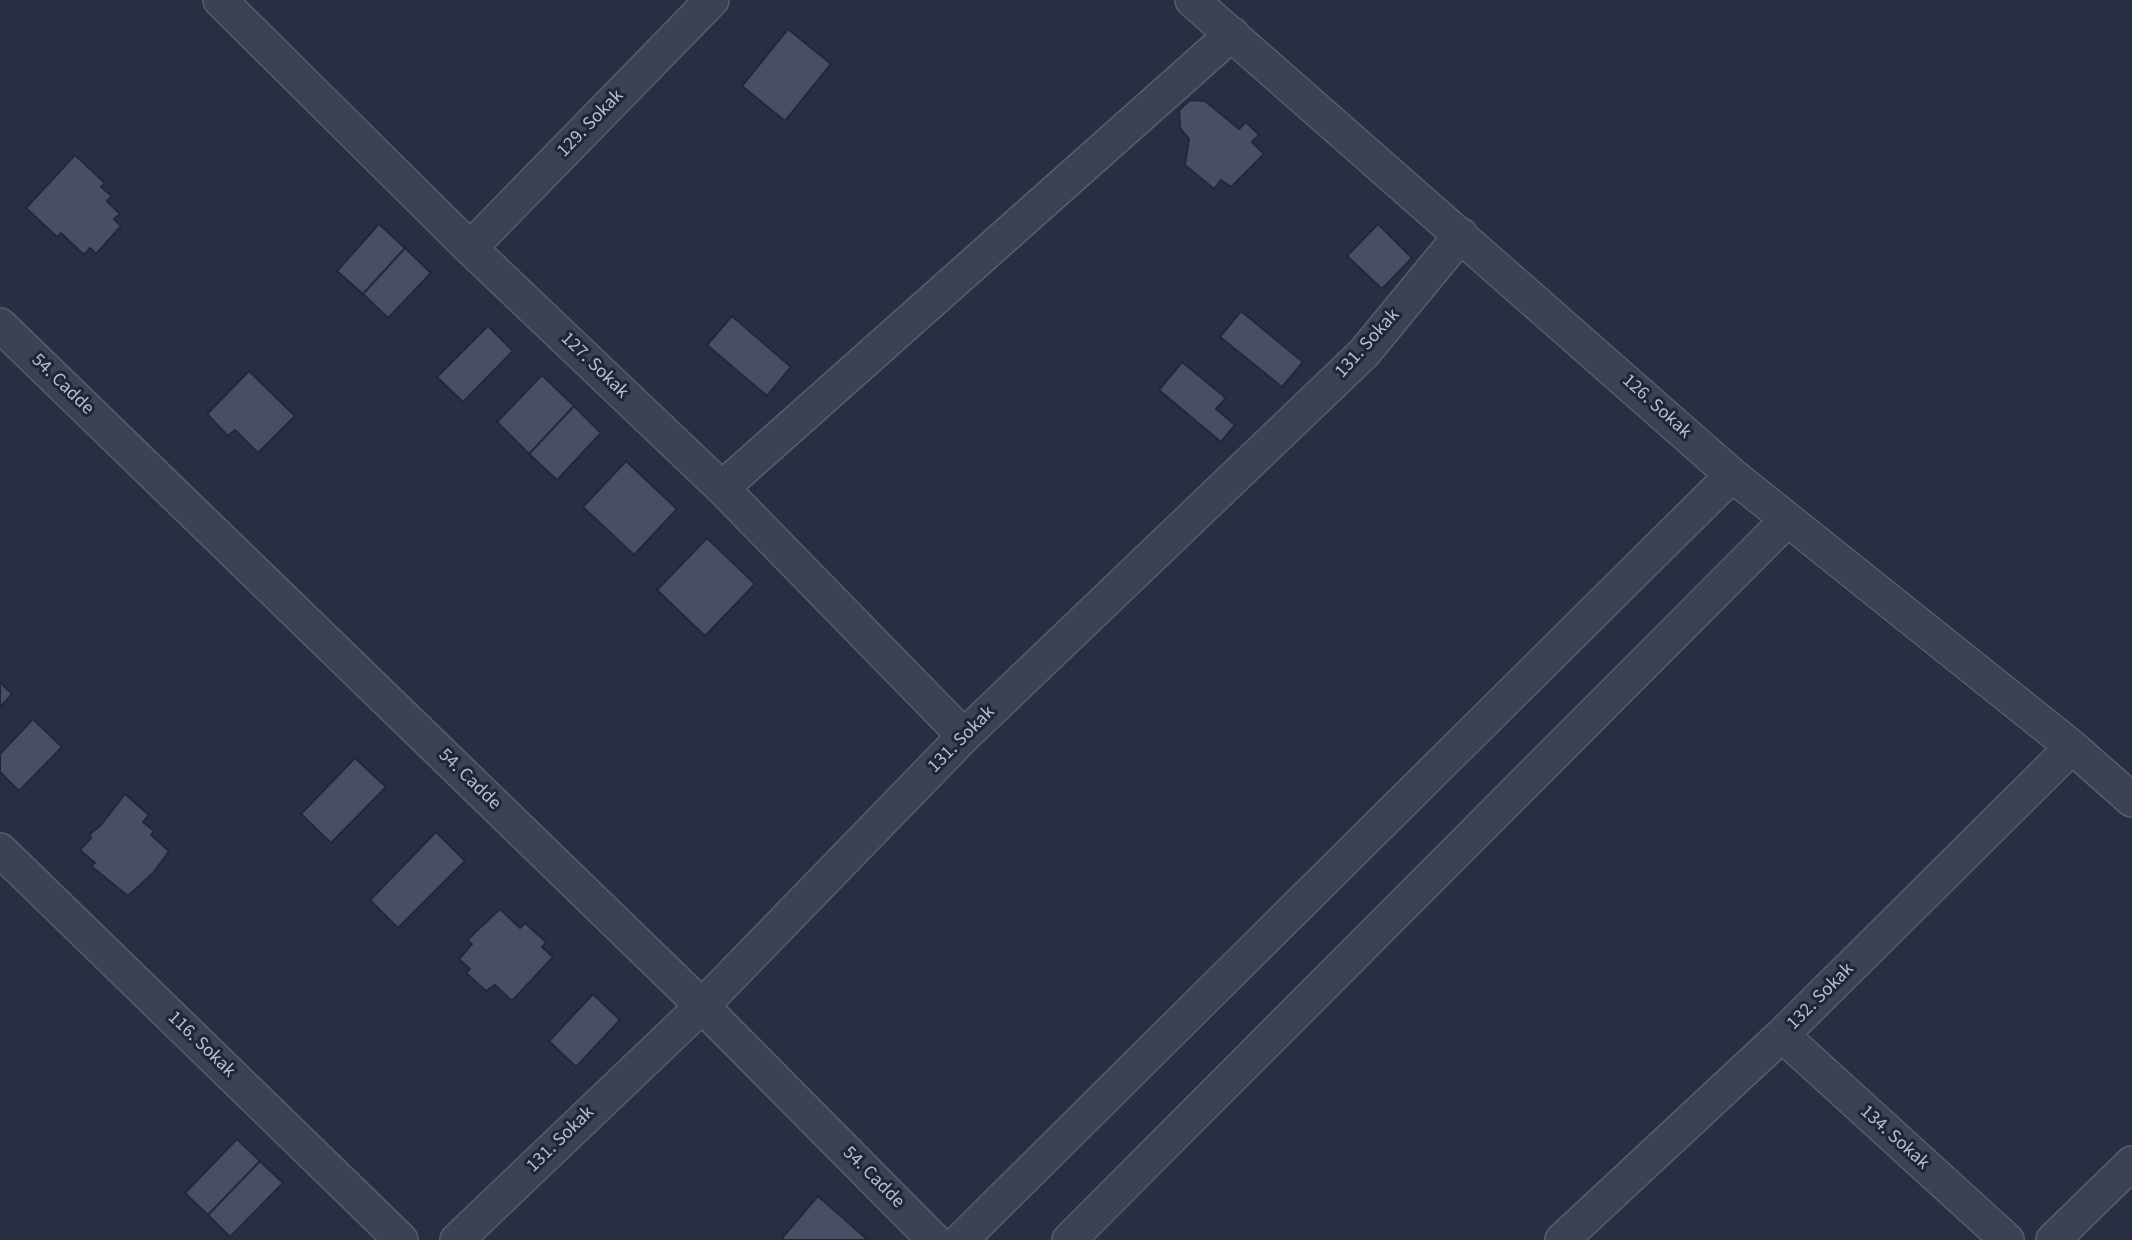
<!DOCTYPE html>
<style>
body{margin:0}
canvas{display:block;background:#282f42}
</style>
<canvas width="2132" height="1240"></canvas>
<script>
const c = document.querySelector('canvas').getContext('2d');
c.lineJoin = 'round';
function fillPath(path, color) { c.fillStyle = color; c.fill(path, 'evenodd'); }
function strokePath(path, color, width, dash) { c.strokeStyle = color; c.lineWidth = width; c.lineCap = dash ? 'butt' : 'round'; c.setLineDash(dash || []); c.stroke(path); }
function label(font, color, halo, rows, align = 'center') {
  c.font = font + ' "Source Sans 3",sans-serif'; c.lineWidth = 6; c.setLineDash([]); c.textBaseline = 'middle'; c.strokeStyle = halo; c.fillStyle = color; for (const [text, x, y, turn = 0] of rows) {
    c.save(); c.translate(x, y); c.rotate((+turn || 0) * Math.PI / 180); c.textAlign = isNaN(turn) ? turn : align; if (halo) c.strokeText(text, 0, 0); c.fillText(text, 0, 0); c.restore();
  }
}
const building = new Path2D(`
 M788,29L831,64L785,121L742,86Z
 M1190,100L1205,101L1239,129L1246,122L1259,135L1252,142L1264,154L1231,187L1221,180L1214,189L1185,165L1189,139L1180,128L1179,110Z
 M75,155L105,183L101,187L112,196L107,201L120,214L114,219L121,226L96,254L90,248L84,255L61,233L57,237L26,208Z
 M379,224L405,248L363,294L337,271Z
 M1378,224L1412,258L1382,289L1347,256Z
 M405,248L431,273L388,318L363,294Z
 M1241,311L1303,362L1282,387L1220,337Z
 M732,316L791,367L767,396L707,345Z
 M488,326L513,351L463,402L437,377Z
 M1182,362L1226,398L1216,409L1235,425L1221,442L1159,390Z
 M249,371L295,416L258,453L235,430L228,436L207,414Z
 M542,375L574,406L529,454L497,422Z
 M574,406L601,433L557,480L529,454Z
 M626,461L677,509L634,555L583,507Z
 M707,538L755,584L705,636L657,590Z
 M0,682L12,694L0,707Z
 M33,719L62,747L19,791L0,772V754Z
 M355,758L386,787L331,843L301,814Z
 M125,794L149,815L143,822L154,831L151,835L169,851L154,872L128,896L91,866L95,863L80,850L91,838L90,834L101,825Z
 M436,832L465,861L398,928L370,900Z
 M500,909L520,928L525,923L546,942L542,947L553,957L512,1001L495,985L486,991L466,973L470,969L459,959L472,944L467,940Z
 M593,994L620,1020L576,1067L549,1041Z
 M237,1139L260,1161L208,1215L185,1193Z
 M260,1161L283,1183L230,1237L208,1215Z
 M818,1196L868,1240H785L782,1238Z`);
fillPath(building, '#484e63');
strokePath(building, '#232839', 2);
const street = new Path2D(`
 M220,0L470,248L722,488L964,736
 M1192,0L1732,475L2072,747L2132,800
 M470,248L712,0
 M0,325L702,1006L934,1240
 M722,488L1232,34
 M0,850L401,1240
 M1782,1035L2007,1240
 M457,1240L702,1006L964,736L1364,353L1461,235
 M961,1240L1732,475
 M1069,1240L1787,520
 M1562,1240L1782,1035L2072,747
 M2053,1240L2132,1163`);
strokePath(street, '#585d6c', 36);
strokePath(street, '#3c4251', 33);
label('19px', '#babdcb', '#212637', [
 ["129. Sokak",591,124,-46],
 ["131. Sokak",1368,344,-48],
 ["127. Sokak",594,366,44],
 ["54. Cadde",62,385,44],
 ["126. Sokak",1656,407,42],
 ["131. Sokak",962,740,-45],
 ["54. Cadde",469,780,44],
 ["132. Sokak",1821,997,-45],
 ["116. Sokak",201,1045,44],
 ["134. Sokak",1894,1138,42],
 ["131. Sokak",561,1140,-44],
 ["54. Cadde",873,1178,45]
]);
</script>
